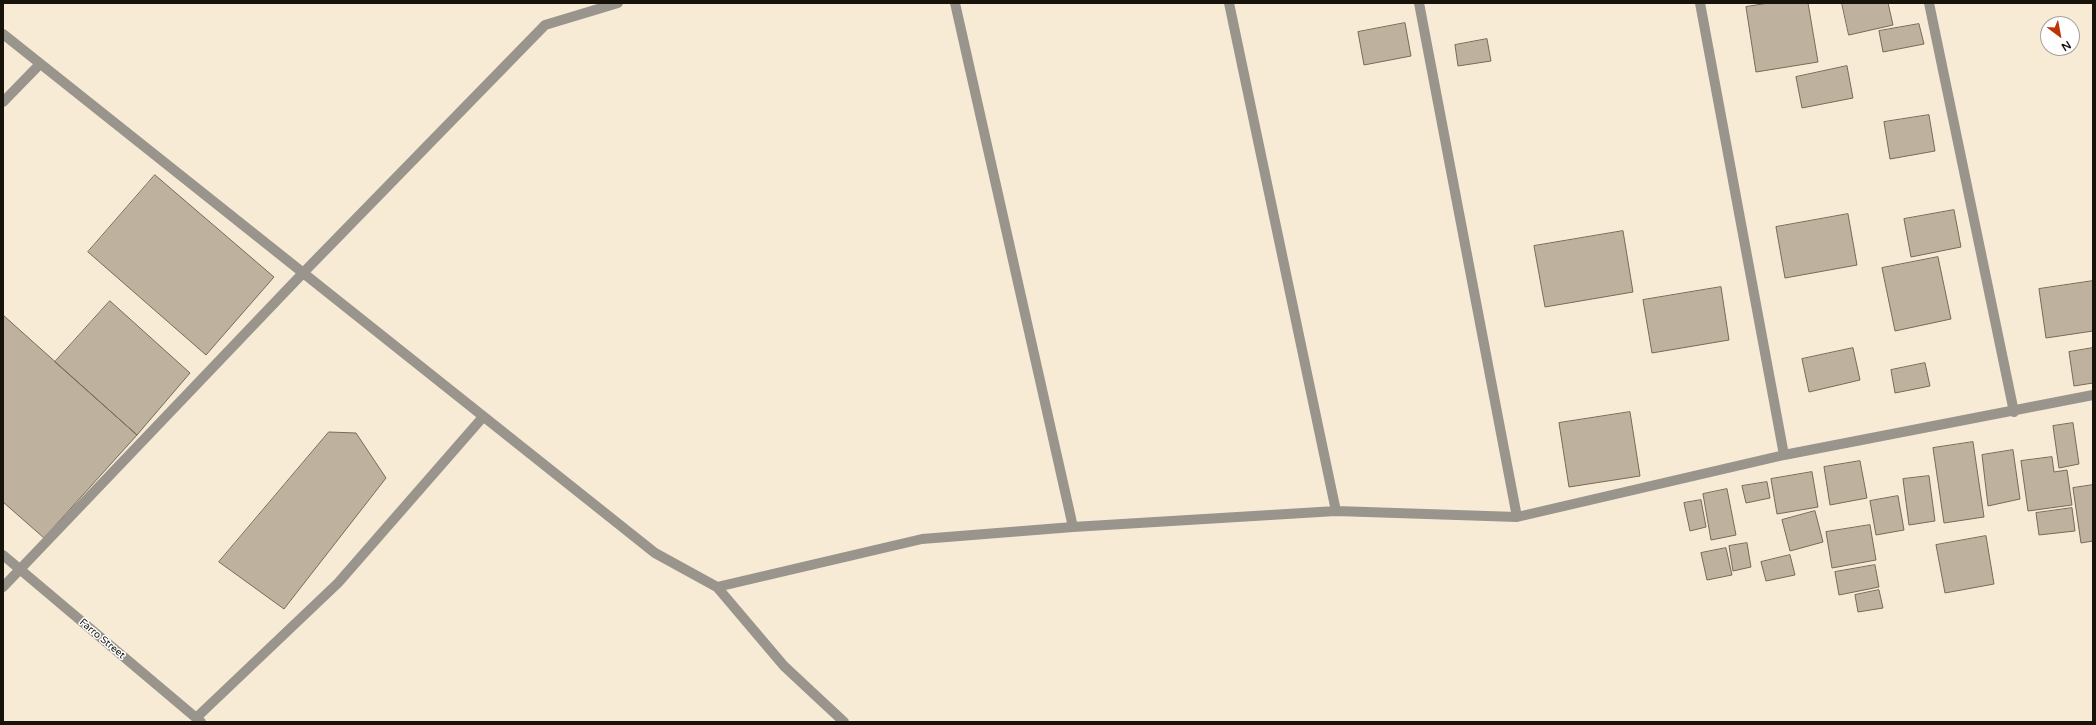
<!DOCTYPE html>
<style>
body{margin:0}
#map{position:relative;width:2096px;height:725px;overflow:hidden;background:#f8ebd6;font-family:"Varela Round",sans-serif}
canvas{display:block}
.frame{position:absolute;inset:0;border:4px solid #17130b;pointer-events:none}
.north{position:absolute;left:2040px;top:16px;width:40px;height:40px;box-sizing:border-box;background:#fff;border:1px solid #a2a19d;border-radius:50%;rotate:148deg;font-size:11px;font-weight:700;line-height:16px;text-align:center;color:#17130b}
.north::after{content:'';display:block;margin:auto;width:14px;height:18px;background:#bd3406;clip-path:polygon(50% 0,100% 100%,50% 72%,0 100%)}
</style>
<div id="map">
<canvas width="2096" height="725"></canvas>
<div class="frame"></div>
<div class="north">N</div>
</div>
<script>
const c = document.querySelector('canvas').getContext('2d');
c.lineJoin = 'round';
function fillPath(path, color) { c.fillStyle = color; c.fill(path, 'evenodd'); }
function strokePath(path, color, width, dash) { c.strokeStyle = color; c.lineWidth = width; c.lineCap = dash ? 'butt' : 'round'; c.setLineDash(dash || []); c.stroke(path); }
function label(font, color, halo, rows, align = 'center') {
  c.font = font + ' "Varela Round",sans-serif'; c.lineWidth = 3; c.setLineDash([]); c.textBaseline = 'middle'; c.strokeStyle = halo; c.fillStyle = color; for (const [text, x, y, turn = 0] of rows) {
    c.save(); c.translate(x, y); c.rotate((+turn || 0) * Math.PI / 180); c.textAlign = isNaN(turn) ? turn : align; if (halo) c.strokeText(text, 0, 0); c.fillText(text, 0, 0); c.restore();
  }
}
const building = new Path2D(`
 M1769,3H1808L1818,62L1756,72L1746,7Z
 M1842,3H1888L1893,25L1849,35Z
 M1405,23L1411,56L1364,65L1358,32Z
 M1919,24L1924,44L1883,52L1879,31Z
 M1487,39L1491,61L1458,66L1455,45Z
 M1847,66L1853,98L1802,108L1796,77Z
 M1929,115L1935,151L1890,159L1884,122Z
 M155,175L274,277L206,355L88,252Z
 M1954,210L1961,247L1911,257L1904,219Z
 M1848,214L1857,265L1785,278L1776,227Z
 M1623,231L1633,292L1545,307L1534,246Z
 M1938,257L1951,319L1895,331L1882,268Z
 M2093,281V331L2046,338L2039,289Z
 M1721,287L1729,340L1652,353L1643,300Z
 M110,301L190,373L137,435L55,362Z
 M3,315L137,435L44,538L3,502Z
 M1853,348L1860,380L1809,392L1802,359Z
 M2093,348V383L2074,386L2069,352Z
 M1925,363L1930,386L1895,393L1891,370Z
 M1630,412L1640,476L1569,487L1559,423Z
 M2073,423L2079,464L2059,468L2053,426Z
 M329,432L356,433L386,478L284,609L219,562Z
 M1973,442L1984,517L1944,523L1933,448Z
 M2013,450L2020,499L1988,506L1982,455Z
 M2052,457L2054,472L2067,470L2072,505L2028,511L2021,461Z
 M1860,461L1867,498L1830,505L1824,467Z
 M1812,472L1818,507L1777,514L1771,479Z
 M1929,476L1935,521L1909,525L1903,479Z
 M1767,482L1770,498L1746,503L1742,486Z
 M2093,485V541L2081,543L2073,488Z
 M1727,489L1736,535L1711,540L1703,494Z
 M1898,496L1904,530L1876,535L1870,501Z
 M1701,500L1706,527L1690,531L1684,503Z
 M2072,508L2075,531L2039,535L2036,513Z
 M1815,511L1823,542L1790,551L1782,520Z
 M1870,525L1876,560L1832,568L1826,532Z
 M1986,536L1994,584L1945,593L1936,545Z
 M1747,543L1751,567L1733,571L1729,546Z
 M1726,548L1732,575L1707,580L1701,553Z
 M1790,555L1795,575L1766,581L1761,562Z
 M1875,565L1879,587L1839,595L1835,572Z
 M1879,590L1883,608L1858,612L1855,595Z`);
fillPath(building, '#beb19e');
strokePath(building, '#766a58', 1);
strokePath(new Path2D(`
 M955,3L1073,527
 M1229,3L1336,511
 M1419,3L1517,517
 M1700,3L1784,455
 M1929,3L2014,412
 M3,34L655,553L717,587L922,539L1073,527L1336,511L1517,517L1784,455L2093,395
 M3,102L40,64
 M3,555L201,722
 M3,587L303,273L545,25L618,3
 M717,587L784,666L844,722
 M196,718L338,583L483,417`), '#99958c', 10);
label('10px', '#17130b', '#fff', [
 ["Farro Street",102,639,40]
]);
</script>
